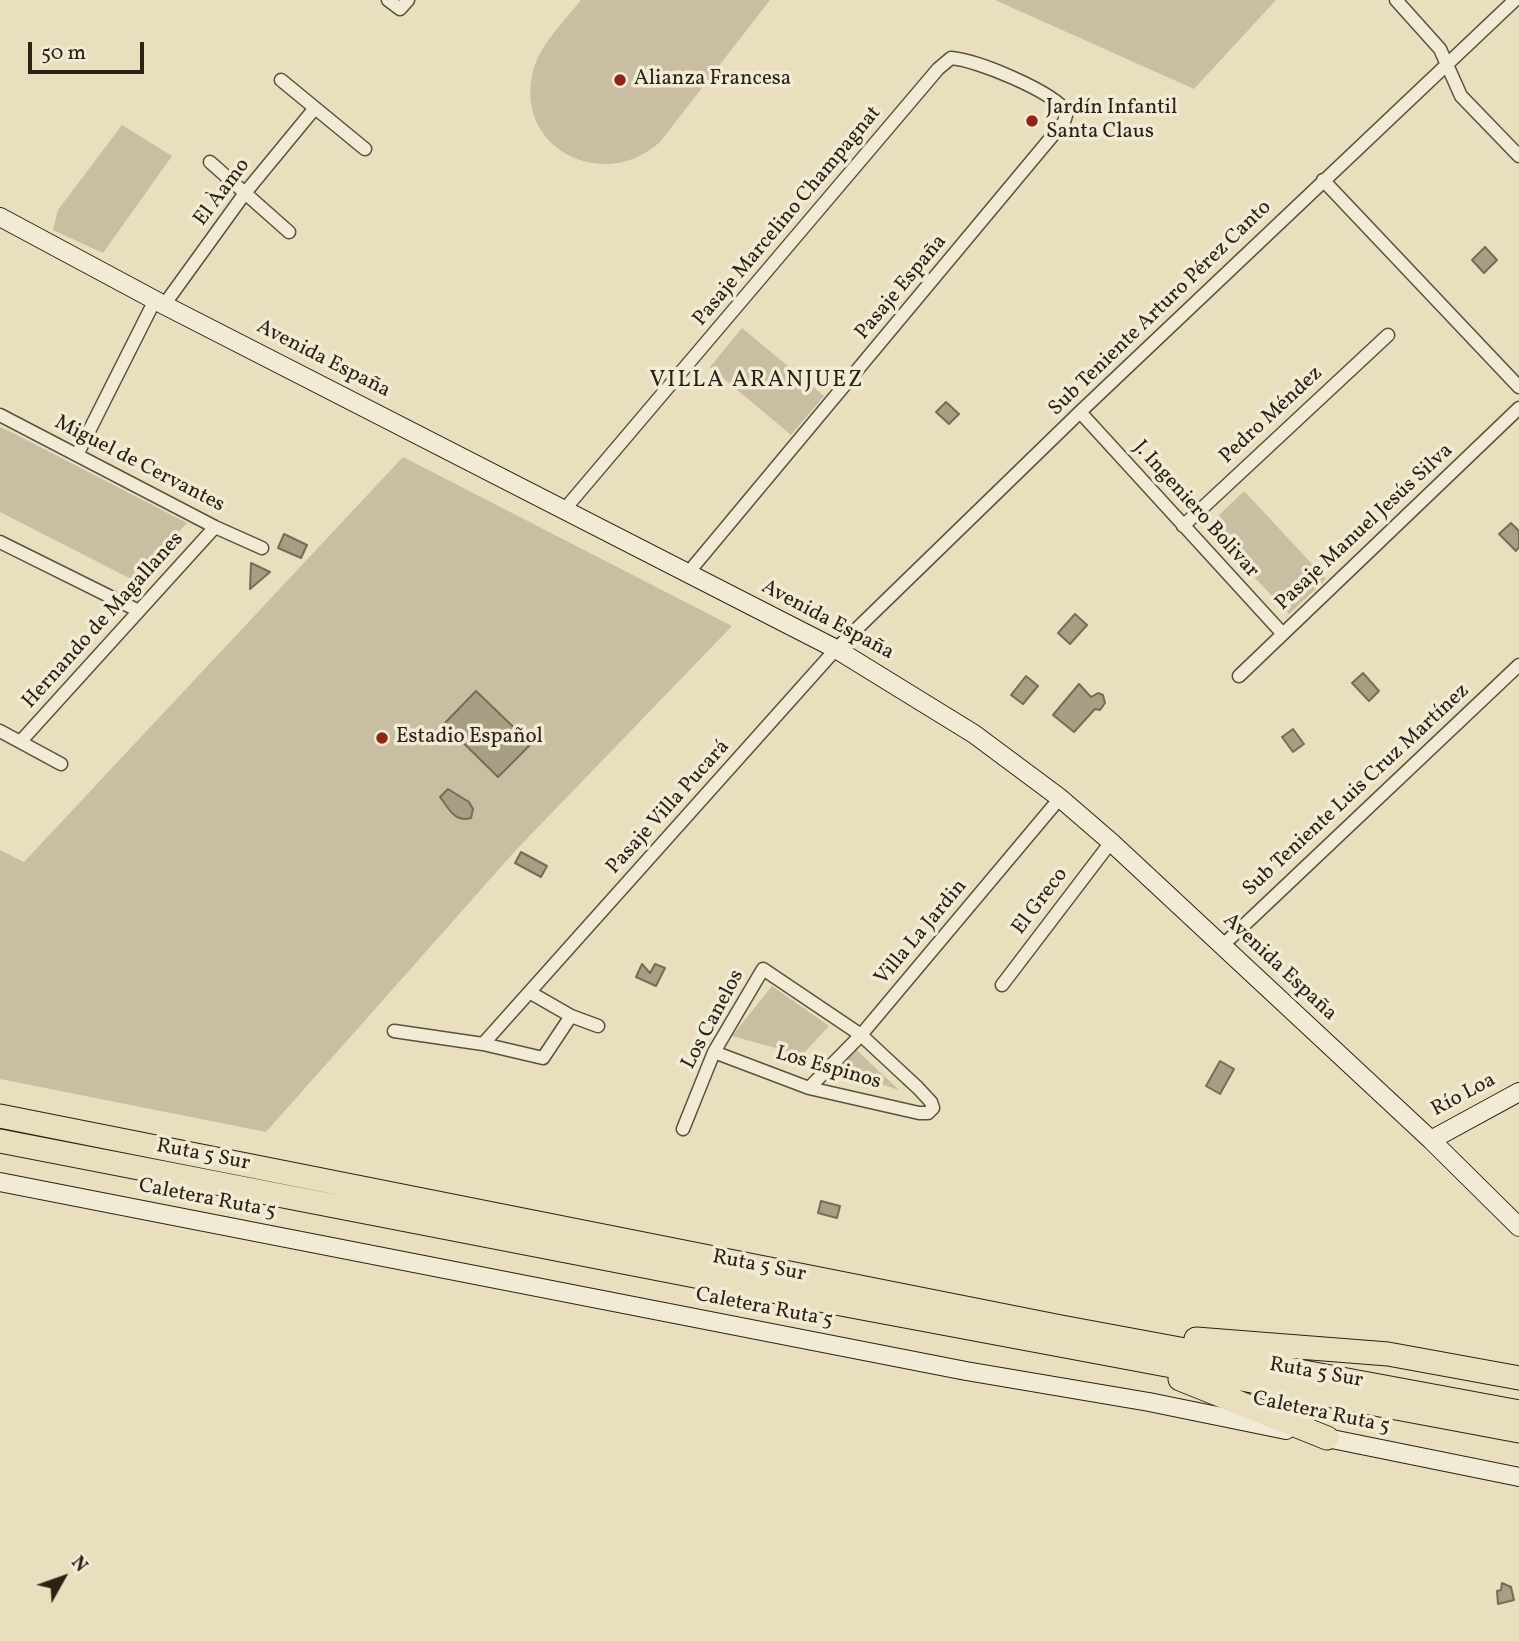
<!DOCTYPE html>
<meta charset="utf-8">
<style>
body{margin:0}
#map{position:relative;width:1519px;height:1641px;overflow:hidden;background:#e9debd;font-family:Vollkorn,serif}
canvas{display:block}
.north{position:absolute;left:28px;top:1543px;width:70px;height:70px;-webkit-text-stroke:5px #f1ead4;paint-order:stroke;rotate:50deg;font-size:19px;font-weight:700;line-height:28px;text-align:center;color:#2b2216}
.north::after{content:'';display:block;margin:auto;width:24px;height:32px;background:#2b2216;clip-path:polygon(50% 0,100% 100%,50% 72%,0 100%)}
.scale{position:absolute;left:28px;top:42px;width:116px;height:32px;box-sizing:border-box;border:4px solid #2b2216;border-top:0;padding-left:9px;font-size:21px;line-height:24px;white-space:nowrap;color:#2b2216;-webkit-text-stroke:5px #f1ead4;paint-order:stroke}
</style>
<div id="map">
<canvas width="1519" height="1641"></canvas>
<div class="north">N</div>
<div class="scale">50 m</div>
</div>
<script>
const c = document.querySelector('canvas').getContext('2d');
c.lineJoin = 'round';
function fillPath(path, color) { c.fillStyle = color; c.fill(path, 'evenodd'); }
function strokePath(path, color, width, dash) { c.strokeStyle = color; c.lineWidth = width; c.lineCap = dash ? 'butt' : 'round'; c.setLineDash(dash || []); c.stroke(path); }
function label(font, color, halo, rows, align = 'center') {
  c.font = font + ' Vollkorn,serif'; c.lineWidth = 7; c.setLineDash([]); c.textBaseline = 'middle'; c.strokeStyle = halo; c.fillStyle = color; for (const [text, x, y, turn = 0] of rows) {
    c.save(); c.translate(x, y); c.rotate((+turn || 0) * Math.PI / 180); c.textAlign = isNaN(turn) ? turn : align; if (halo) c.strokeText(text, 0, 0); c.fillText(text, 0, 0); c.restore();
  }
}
fillPath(new Path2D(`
 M581,0H770L660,142C606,192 517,151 532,76C537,47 563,23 581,0Z
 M995,0H1276L1194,89Z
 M122,125L172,156L103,253L53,230L58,210Z
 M742,328L824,396L791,435L710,367Z
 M0,427L17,435L187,523L135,581L0,512Z
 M403,457L732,626L516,850L266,1132L0,1079V850L24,862Z
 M1244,491L1326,579L1289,614L1207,527Z
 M772,986L829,1026L802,1055L732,1036Z
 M848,1042L899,1090L825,1066Z`), '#c9bea1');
const water = new Path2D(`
 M1485,247L1497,260L1484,273L1472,260Z
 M946,402L959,414L949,424L936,412Z
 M1511,523L1519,531V547L1516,551L1499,534Z
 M284,534L307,545L301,558L278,548Z
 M251,563L270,572L250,589Z
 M1075,614L1087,625L1070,644L1058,633Z
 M1363,673L1379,691L1369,701L1352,683Z
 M1026,676L1038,686L1023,704L1011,695Z
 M1079,684L1091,697L1098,693L1103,695L1105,703L1100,710L1095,709L1074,732L1053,715Z
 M476,691L531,744L498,777L444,724Z
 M1293,729L1304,744L1293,752L1282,737Z
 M448,789L469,802L473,809L471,818C455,823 449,809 440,797Z
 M521,852L547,866L541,877L515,863Z
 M642,964L650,973L655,964L665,968L656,986L636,977Z
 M1220,1061L1234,1069L1220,1094L1206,1086Z
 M821,1201L840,1206L837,1218L818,1213Z
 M1502,1583L1511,1587L1514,1600L1498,1604L1497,1591L1501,1590Z`);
fillPath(water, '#a89e84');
strokePath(water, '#766c58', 2);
const street = new Path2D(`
 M388,0L400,9L408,0
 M1396,0L1440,49L1461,96L1519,156
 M281,80L365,149
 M210,162L289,232
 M1323,180L1519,387
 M164,305L245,193L315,108
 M1080,412L1282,633
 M0,415L215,527L262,548
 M77,455L155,300
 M564,510L938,69L951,58C977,60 1052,91 1067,112L1064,122L688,573
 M1183,526L1388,335
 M0,542L139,611
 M1239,676L1519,408
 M0,731L61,764
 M21,741L215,527
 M1222,946L1519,665
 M1002,985L1111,842
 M531,993L571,1016L543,1058L483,1044L836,649L1080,412L1515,0
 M571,1016L598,1026
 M394,1031L483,1044
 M809,1088L861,1035L1060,798
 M683,1129L714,1052L763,969L861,1035L918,1088L931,1102L933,1108L928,1113H919L809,1088L714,1052`);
const secondary = new Path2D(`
 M0,217L164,305L836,649L974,734L1060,798L1111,842L1431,1140L1519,1227
 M1431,1140L1519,1092
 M0,1182L966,1371L1149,1402L1286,1430
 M1317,1436L1519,1477`);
const highway = new Path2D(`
 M0,1116L1061,1327L1519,1412
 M0,1141L798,1296L1519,1431
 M1196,1339L1388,1354L1519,1378
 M1180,1379L1327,1438`);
strokePath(street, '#5a5140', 15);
strokePath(secondary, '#2b2216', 20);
strokePath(highway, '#2b2216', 25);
strokePath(street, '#f1ead4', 12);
strokePath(secondary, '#f1ead4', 18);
strokePath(highway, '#e9debd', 23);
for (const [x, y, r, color] of [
 [620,80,7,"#8f2418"],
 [1032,121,7,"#8f2418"],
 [382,738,7,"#8f2418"]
]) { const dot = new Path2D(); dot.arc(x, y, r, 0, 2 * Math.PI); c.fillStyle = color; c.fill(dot); strokePath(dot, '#f1ead4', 2.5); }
label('21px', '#2b2216', '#f1ead4', [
 ["Alianza Francesa",634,80],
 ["Jardín Infantil",1046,109],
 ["Santa Claus",1046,133],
 ["Estadio Español",396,738]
], 'left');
label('21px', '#2b2216', '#f1ead4', [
 ["El Àamo",223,193,-53],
 ["Pasaje Marcelino Champagnat",788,217,-50],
 ["Pasaje España",902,288,-50],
 ["Sub Teniente Arturo Pérez Canto",1161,309,-44],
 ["Avenida España",323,360,27],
 ["Pedro Méndez",1272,416,-43],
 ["Miguel de Cervantes",139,465,27],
 ["J. Ingeniero Bolivar",1195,510,48],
 ["Pasaje Manuel Jesús Silva",1365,528,-43],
 ["Hernando de Magallanes",104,621,-48],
 ["Avenida España",827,621,28],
 ["Sub Teniente Luis Cruz Martínez",1357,791,-43],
 ["Pasaje Villa Pucará",669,808,-48],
 ["El Greco",1041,902,-53],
 ["Villa La Jardin",922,933,-50],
 ["Avenida España",1279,968,43],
 ["Los Canelos",714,1020,-62],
 ["Los Espinos",828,1069,16],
 ["Río Loa",1464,1096,-28],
 ["Ruta 5 Sur",203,1156,11],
 ["Caletera Ruta 5",207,1200,11],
 ["Ruta 5 Sur",759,1267,11],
 ["Caletera Ruta 5",764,1309,11],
 ["Ruta 5 Sur",1316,1374,10],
 ["Caletera Ruta 5",1321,1414,12]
]);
c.letterSpacing = '2px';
label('23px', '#2b2216', '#f1ead4', [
 ["VILLA ARANJUEZ",757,382]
]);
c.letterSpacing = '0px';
</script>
